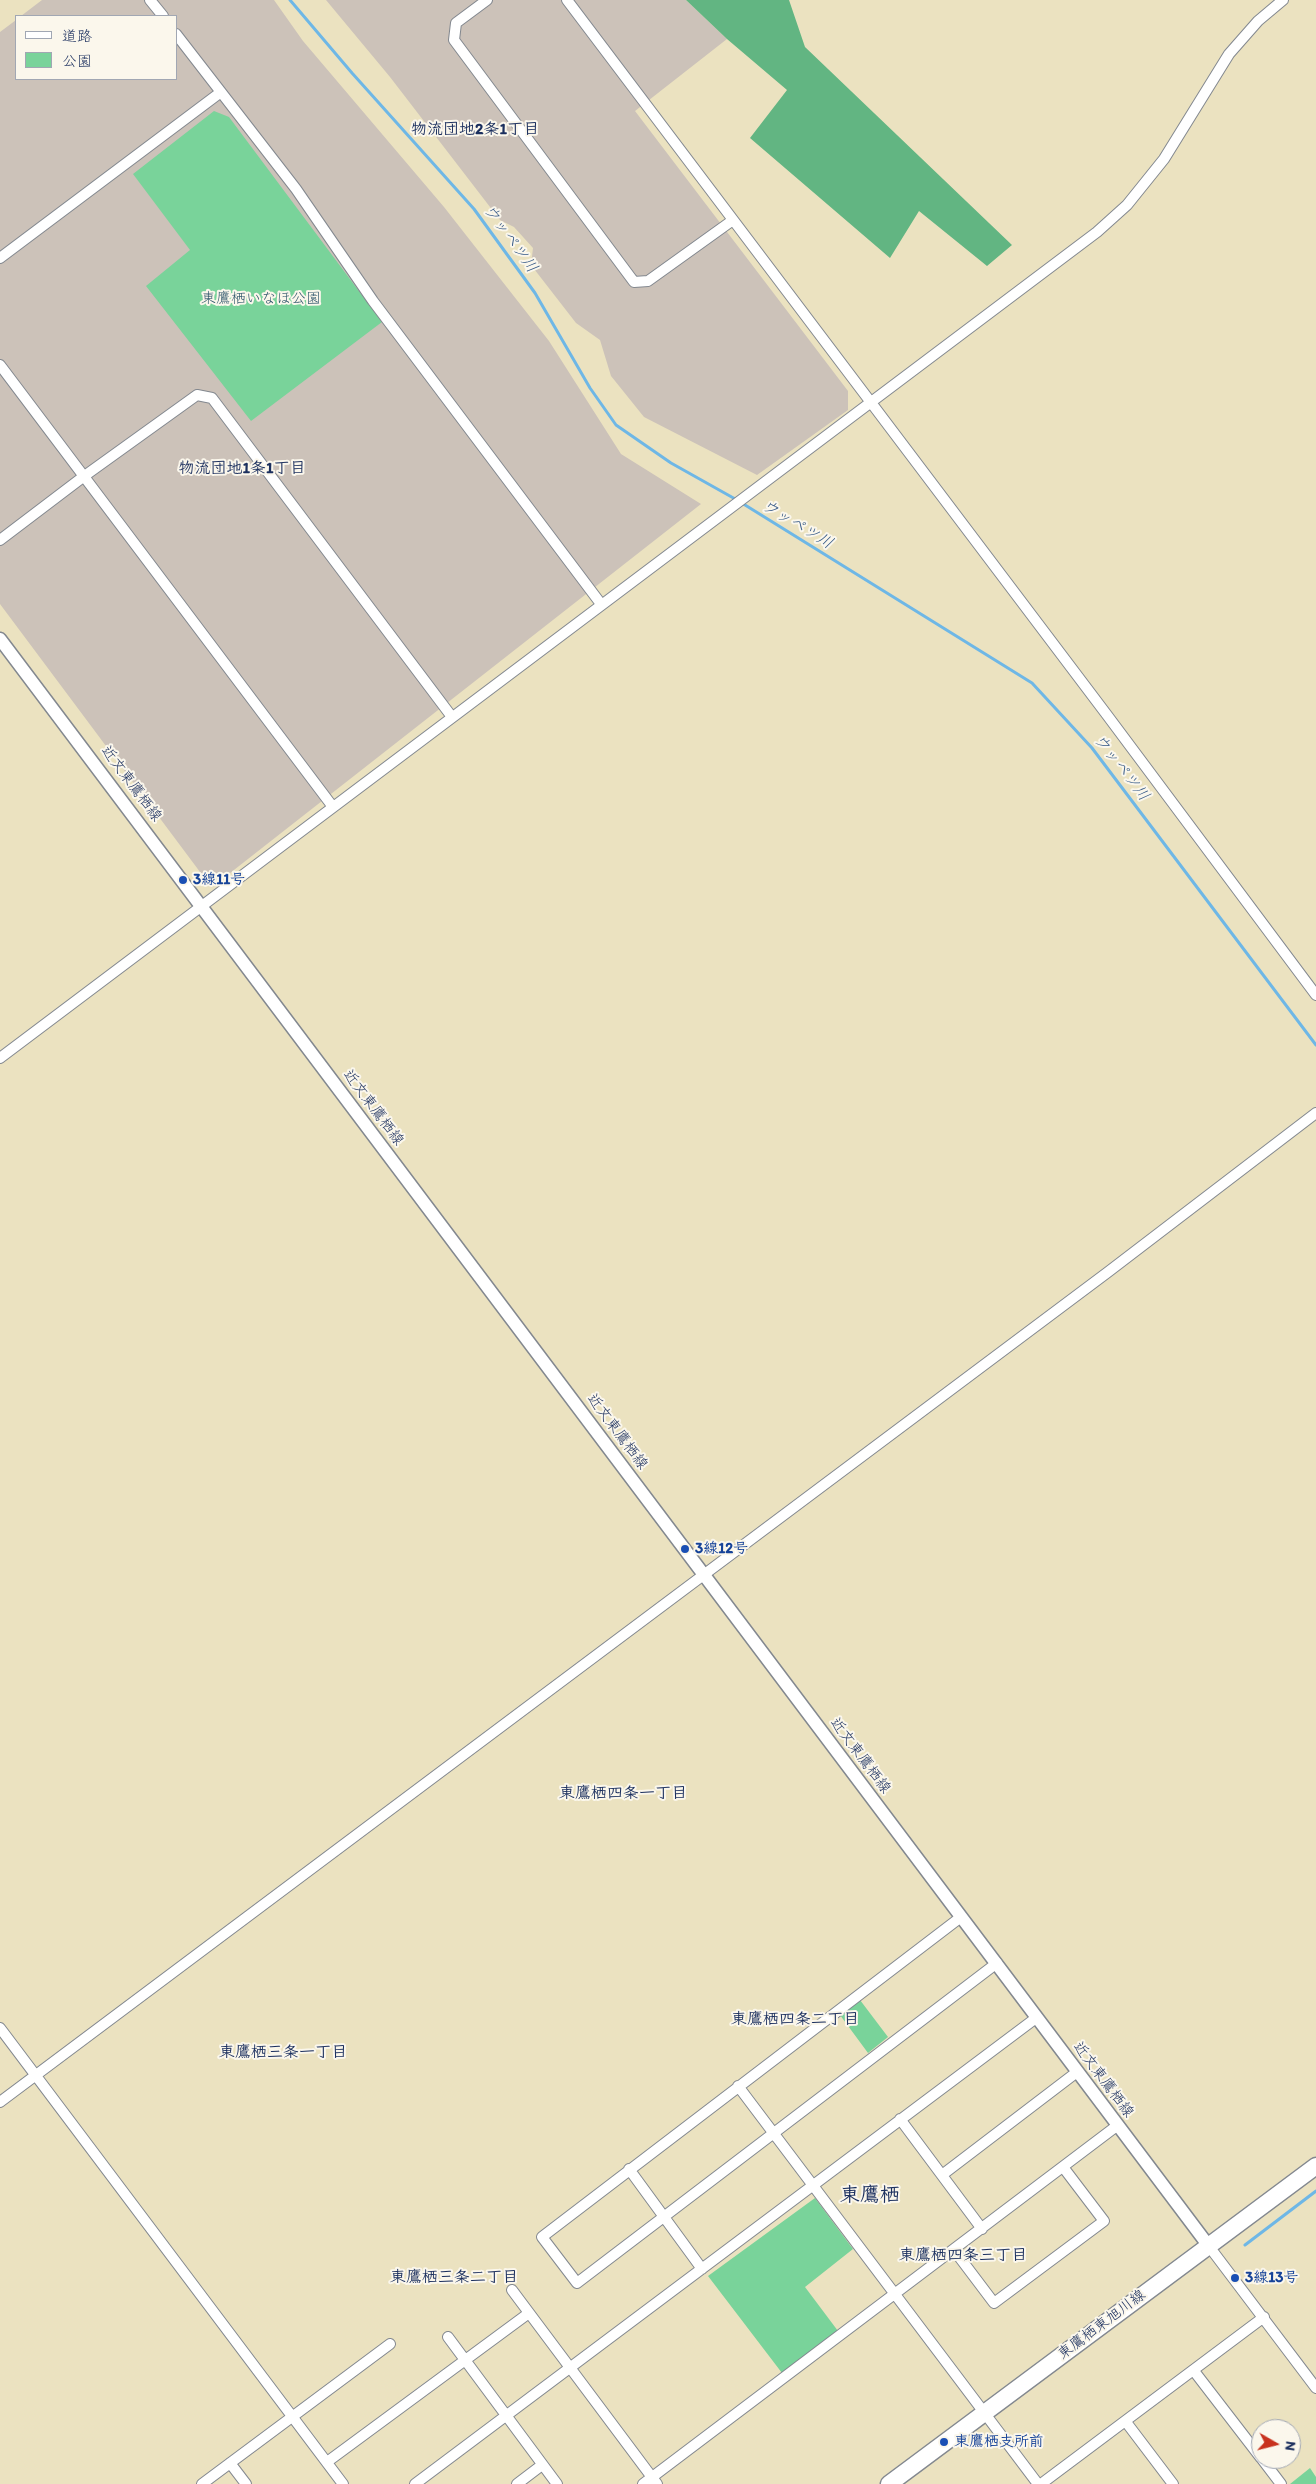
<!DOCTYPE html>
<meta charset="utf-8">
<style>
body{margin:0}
#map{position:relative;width:1316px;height:2484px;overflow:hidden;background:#ebe2c0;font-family:Itim,"Klee One",sans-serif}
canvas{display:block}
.legend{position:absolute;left:15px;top:15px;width:162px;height:65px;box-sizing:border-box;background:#fbf7ec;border:1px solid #a1a7b3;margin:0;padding:6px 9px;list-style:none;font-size:15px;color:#1b2f5e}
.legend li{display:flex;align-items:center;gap:10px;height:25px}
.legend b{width:25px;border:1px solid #a1a7b3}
.north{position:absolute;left:1251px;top:2419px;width:50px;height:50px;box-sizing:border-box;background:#fbf7ec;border:1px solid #a1a7b3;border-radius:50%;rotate:98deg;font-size:14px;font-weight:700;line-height:20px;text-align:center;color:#1b2f5e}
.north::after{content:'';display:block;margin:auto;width:18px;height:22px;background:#c8321e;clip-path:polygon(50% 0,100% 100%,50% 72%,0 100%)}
</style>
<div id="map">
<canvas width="1316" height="2484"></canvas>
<ul class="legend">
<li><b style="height:6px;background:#fff"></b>道路</li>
<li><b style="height:14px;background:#79d39a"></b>公園</li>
</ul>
<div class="north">N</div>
</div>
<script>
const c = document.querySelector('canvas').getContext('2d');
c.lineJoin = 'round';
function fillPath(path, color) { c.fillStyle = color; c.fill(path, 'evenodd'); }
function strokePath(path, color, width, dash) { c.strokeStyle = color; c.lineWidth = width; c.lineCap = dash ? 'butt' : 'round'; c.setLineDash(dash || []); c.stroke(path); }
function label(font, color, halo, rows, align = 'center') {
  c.font = font + ' Itim,"Klee One",sans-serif'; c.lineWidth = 4; c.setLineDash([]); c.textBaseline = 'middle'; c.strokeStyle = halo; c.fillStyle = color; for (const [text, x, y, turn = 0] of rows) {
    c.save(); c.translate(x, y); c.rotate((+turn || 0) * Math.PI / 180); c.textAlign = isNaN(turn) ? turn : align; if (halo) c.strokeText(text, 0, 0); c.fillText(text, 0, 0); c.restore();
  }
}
fillPath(new Path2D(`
 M42,0H274L303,41L444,207L549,341L621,454L701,504L225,877L203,876L0,604V32L16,20V79H176V16H21Z
 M326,0H686L727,39L635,111L848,391V410L757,475L644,417L611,376L600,340L576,323L531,265L533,248L514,227L500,220L390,77Z`), '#ccc2b9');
fillPath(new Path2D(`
 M214,111L229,117L382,322L251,421L146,286L190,250L133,174Z
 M860,2000L888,2037L868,2053L840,2015Z
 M815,2198L853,2249L805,2287L838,2331L782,2373L708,2276Z
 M1310,2468L1316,2477V2484H1290Z`), '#79d39a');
fillPath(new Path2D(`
 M686,0H789L805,47L1012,245L987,266L919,211L890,258L750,138L787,90L727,39Z`), '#62b582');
strokePath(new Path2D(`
 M290,0L352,73L474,209L535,293L590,388L616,425L671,463L737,500L1032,683L1092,748L1316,1045
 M1245,2245L1316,2191`), '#6eb7e6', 3);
const minor = new Path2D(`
 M150,0L163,16
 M487,0L456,23L454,40L634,282L648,281L733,220
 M567,0L1107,715L1316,995
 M176,34L296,189L373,301L601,604
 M0,258L221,92
 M0,365L333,807
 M0,540L83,477L197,395L212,398L452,717
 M0,1058L1097,232L1127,205L1164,159L1229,54L1258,21L1283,0
 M961,1917L542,2237L577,2283L997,1963
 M0,2028L343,2484
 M738,2086L1038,2484
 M0,2102L1108,1272L1316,1113
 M900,2119L982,2229
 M629,2169L702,2269
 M942,2175L1077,2072
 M1208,2245L1316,2388
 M954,2250L994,2303L1104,2221L1063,2167
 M512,2290L657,2484
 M448,2337L557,2484
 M1194,2371L1261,2458
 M1126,2422L1173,2484
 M1262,2459L1281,2484
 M327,2462L529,2313
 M230,2463L246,2484
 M202,2484L390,2344
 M415,2484L1036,2018
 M517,2484L542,2465
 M643,2484L1118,2125
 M1041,2484L1264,2317`);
const tertiary = new Path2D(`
 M0,639L1208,2245`);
const primary = new Path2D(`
 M889,2484L1316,2166`);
strokePath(minor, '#83888f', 12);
strokePath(tertiary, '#83888f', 15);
strokePath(primary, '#83888f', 19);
strokePath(minor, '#fff', 10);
strokePath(tertiary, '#fff', 12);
strokePath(primary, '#fff', 16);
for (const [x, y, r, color] of [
 [183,880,5,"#1a4fb4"],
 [685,1549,5,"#1a4fb4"],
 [1235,2278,5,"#1a4fb4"],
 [944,2442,5,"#1a4fb4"]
]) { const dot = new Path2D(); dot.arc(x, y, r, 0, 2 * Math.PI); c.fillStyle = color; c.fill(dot); strokePath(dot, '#fbf7ec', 2); }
label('15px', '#32586d', '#fbf7ec', [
 ["東鷹栖いなほ公園",261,299]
]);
label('15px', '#1b2f5e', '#fbf7ec', [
 ["近文東鷹栖線",131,784,53],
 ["近文東鷹栖線",373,1108,53],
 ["近文東鷹栖線",617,1432,53],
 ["近文東鷹栖線",860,1756,53],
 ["近文東鷹栖線",1103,2080,53],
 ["東鷹栖東旭川線",1102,2325,-37]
]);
label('bold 15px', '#164399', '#fbf7ec', [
 ["3線11号",193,880],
 ["3線12号",695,1549],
 ["3線13号",1245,2278],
 ["東鷹栖支所前",954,2442]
], 'left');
label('bold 16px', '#1b2f5e', '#fbf7ec', [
 ["物流団地2条1丁目",475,130],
 ["物流団地1条1丁目",242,469],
 ["東鷹栖四条一丁目",623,1794],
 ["東鷹栖四条二丁目",795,2020],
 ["東鷹栖三条一丁目",283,2053],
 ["東鷹栖四条三丁目",963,2256],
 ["東鷹栖三条二丁目",454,2278]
]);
label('italic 16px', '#345887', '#fbf7ec', [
 ["ウッペツ川",510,239,54],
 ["ウッペツ川",797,525,31],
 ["ウッペツ川",1121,768,52]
]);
label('bold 20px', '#1b2f5e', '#fbf7ec', [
 ["東鷹栖",870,2196]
]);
</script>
